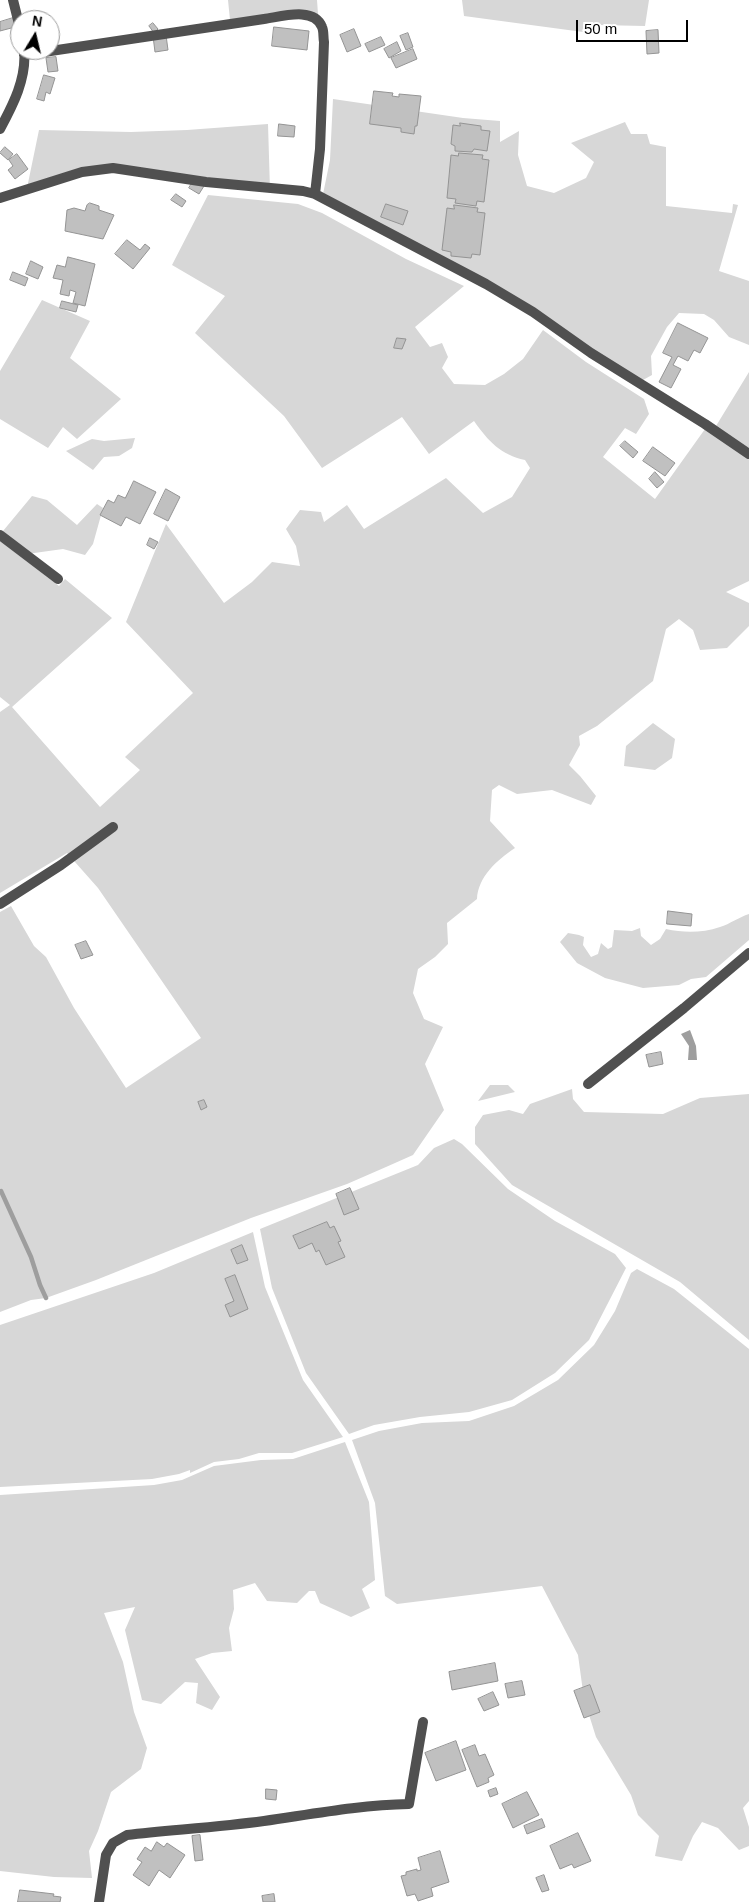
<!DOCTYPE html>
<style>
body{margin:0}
#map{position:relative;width:749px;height:1902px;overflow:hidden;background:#fff;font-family:Arial,sans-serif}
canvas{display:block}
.north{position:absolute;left:10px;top:10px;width:50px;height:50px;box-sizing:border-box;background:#fff;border:1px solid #999;border-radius:50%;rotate:9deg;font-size:14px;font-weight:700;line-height:20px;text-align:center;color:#000}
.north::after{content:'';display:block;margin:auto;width:18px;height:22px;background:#000;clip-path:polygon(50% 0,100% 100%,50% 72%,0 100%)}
.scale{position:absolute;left:576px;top:20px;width:112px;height:22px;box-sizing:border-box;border:2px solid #000;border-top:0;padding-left:6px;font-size:15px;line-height:18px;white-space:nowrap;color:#000;-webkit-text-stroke:4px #fff;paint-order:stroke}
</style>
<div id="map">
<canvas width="749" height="1902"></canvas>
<div class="north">N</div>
<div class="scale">50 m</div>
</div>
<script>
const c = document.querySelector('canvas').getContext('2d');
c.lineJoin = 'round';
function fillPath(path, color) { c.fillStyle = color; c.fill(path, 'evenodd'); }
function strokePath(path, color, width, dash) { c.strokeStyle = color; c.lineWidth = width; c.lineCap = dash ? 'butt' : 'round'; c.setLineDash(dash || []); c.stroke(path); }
fillPath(new Path2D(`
 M228,0H317L318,14L260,15L230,20Z
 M462,0H649L645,26L598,25L584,22L583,32L464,16Z
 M333,99L463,118L500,121V142L519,131L518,155L527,186L554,193L586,178L594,162L571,143L625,122L631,134H647L650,144L666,147V206L732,213L733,204L738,205L719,271L749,281V345L729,337L714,320L704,314L679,313L667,327L651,356L652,375L643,380L559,329L322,199L330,160Z
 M268,124L270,190L112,166L27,188L39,130L131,132L187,130Z
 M208,195L298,204L322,213L406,259L464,286L415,327L430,347L442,343L448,357L442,368L454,384L485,385L504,374L523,359L543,330L586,362L644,399L649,414L636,434L625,428L603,457L655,499L705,429L749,458V581L726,592L749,603V626L727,648L700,650L693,630L679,619L666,629L653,681L597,726L579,736L580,745L569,765L580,776L596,796L591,805L552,790L517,794L499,785L492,790L490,821L515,848C497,860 478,877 477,899L447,923L448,944L435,957L418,969L413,993L424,1019L443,1027L425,1064L444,1110L413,1155L386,1167L347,1184L251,1218L96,1280L46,1298L31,1300L0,1312V912L11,906L34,946L46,957L74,1008L126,1088L201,1038L98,888L67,853L0,893V712L10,705L0,697V541L59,586L65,579L112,618L12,707L100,807L140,770L125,757L193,693L126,622L166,524L224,603L252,582L272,562L300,566L296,546L286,529L300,510L321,512L324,522L347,505L364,529L446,478L483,513L512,497L530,468L525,460C501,455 488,441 474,421L429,454L402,417L322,468L284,416L195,333L225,296L172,265Z
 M42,300L90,321L70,358L121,399L77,439L63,427L48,448L0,419V371Z
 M749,372V449L716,426Z
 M135,438L132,448L119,456L104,457L93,470L66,451L92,439L104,441Z
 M32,496L47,500L77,525L97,504L103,508L93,544L85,555L63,549L27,554L3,531Z
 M653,723L675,739L672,758L655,770L624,766L626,746Z
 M749,914V940L706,977L691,979L679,985L643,988L605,978L577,963L560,942L568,933L579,935L584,937L583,945L591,957L598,954L601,943L608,949L612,947L614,930L632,931L640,928L641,936L651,945L660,939L666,929C684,933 702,933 720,927C730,924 739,917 749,914Z
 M490,1085H508L515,1092L478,1101Z
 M572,1089L573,1099L584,1112L663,1114L700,1098L749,1094V1340L680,1282L512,1185L475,1144V1127L483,1115L509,1110L523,1114L530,1104Z
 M454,1139L462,1144L508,1189L555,1221L615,1254L626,1268L589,1340L555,1373L512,1400L469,1412L420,1417L374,1425L349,1434L306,1373L272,1288L260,1229L418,1165L434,1148Z
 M253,1232L265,1287L303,1380L343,1437L292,1453H259L239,1459L214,1462L190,1473V1470L179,1474L152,1479L0,1487V1325L154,1273Z
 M637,1269L674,1289L749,1349V1801L743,1808L749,1827V1846L739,1850L718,1828L702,1822L693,1836L682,1861L655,1856L659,1836L638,1815L631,1795L596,1737L584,1699L578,1655L542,1586L397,1604L385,1596L375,1503L352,1440L379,1431L422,1423L469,1421L514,1406L558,1380L594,1345L615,1311L631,1273Z
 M345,1442L369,1502L375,1580L362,1589L370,1608L351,1617L320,1603L315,1591H309L297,1603L267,1601L255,1583L233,1590L234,1609L229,1628L232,1651L212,1653L195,1659L220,1697L212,1710L196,1703L198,1683L185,1682L161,1704L142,1700L125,1630L135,1607L104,1613L123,1662L134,1712L147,1748L141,1769L111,1792L98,1831L89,1851L92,1878L54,1877L0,1871V1495L154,1485L182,1480L214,1466L261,1460L293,1459Z`), '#d7d7d7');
fillPath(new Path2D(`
 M690,1030L696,1046L697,1060H688L689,1046L681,1034Z`), '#9e9e9e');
strokePath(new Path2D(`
 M1,1191L31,1257L40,1285L46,1298`), '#9e9e9e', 4.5);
const building = new Path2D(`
 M13,18L15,27L0,31V22Z
 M153,23L158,29L154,33L149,26Z
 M274,27L309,31L307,50L272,46Z
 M354,29L361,46L347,52L340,35Z
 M658,30L659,53L647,54L646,31Z
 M408,33L413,47L406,50L400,36Z
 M166,35L168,50L155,52L153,36Z
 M381,37L385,45L369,52L365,44Z
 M397,42L401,51L389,58L384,49Z
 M413,49L417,59L396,68L391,58Z
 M56,57L58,71L48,72L46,58Z
 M44,75L55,78L50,94L46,92L44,101L37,99Z
 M374,91L393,93L392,96L399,97V94L421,96L417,126H415L414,134L401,132V128L370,124Z
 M460,123L481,126V130L490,131L487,151L474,149L472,152L455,151V146L451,144L453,125L460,126Z
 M279,124L295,126L294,137L278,136Z
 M5,147L13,154L8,160L0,153Z
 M459,153L483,155L482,159L489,160L484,202L477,201L476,206L455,203L456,199L447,198L451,155L458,156Z
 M17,154L28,169L15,179L8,170L13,166L9,160Z
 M194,180L204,186L199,194L189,188Z
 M176,194L186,201L182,207L171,200Z
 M90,203L99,206V210L114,215L103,239L65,231L67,210L74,208L85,211L87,205Z
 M386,204L408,211L403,225L381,217Z
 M454,205L478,208L477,212L485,213L480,255L472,254L471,258L451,256V252L442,250L447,208L454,209Z
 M127,240L140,250L145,244L150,248L133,269L115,254Z
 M68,257L95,264L85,306L73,303L76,292L70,290L69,296L60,294L63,280L53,278L57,265L65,267Z
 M31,261L43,267L38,279L26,274Z
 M13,272L28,278L25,286L10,280Z
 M62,301L78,305L76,312L60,308Z
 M678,323L708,338L700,353L694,350L688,361L678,356L673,365L681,369L671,388L659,382L672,357L663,353Z
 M397,338L406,339L402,349L394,348Z
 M625,441L638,452L633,458L620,446Z
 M653,447L675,463L665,476L643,461Z
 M655,472L664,482L657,488L649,479Z
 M134,481L156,492L140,524L126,517L121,526L100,515L108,500L114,503L118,495L125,498Z
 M166,489L180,497L168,521L154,514Z
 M150,538L158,542L154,549L147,545Z
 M668,911L692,914L691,926L667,924Z
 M86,941L93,955L81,959L75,945Z
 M661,1052L663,1064L649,1067L646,1055Z
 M204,1100L207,1107L201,1110L198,1102Z
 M350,1188L359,1209L344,1215L336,1194Z
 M327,1222L330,1228L334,1226L341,1241L338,1242L345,1257L326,1265L319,1250L316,1252L312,1243L299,1249L293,1236Z
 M242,1245L248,1260L237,1264L231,1250Z
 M235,1275L248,1309L230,1317L225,1305L234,1301L225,1279Z
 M495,1663L498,1681L452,1690L449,1672Z
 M522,1681L525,1695L508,1698L505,1684Z
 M590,1685L600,1712L584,1718L574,1691Z
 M493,1692L499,1705L484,1711L478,1699Z
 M456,1741L466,1770L436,1781L425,1753Z
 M475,1745L479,1756L485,1754L494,1775L488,1778L489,1782L477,1787L462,1750Z
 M496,1788L498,1794L490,1797L488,1791Z
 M266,1789L277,1790L276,1800L266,1799Z
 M527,1792L539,1815L513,1828L502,1804Z
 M542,1819L545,1827L527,1834L524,1826Z
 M578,1833L591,1861L574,1868L572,1864L560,1869L550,1846Z
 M200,1835L203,1860L195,1861L192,1836Z
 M157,1842L164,1847L167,1843L185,1855L170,1878L159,1870L149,1886L133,1875L142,1862L137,1859L145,1847L151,1851Z
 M440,1851L449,1882L431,1888L433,1896L418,1901L415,1894L407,1896L401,1876L406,1875V1872L417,1869V1871L421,1870L418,1858Z
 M544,1875L549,1890L542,1892L536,1878Z
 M20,1890L54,1894L53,1896L61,1897L60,1902H18Z
 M274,1894L275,1902H263L262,1896Z`);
fillPath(building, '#c0c0c0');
strokePath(building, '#949494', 1);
strokePath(new Path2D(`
 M13,0L20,28
 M24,55L264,19C280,17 314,6 322,27C324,31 323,37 324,42L320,149L315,194
 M0,129C13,105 27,78 24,50
 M0,198L82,172L113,168L206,182L303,191L315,194L486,284L533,312L591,353L705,424L749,454
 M0,535L58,579
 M0,904L61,865L113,827
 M588,1084L684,1008L749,953
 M99,1902L106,1855L113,1843L127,1835C172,1830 219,1827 264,1821C313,1814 360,1805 409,1804L423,1722`), '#505050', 10);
</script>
